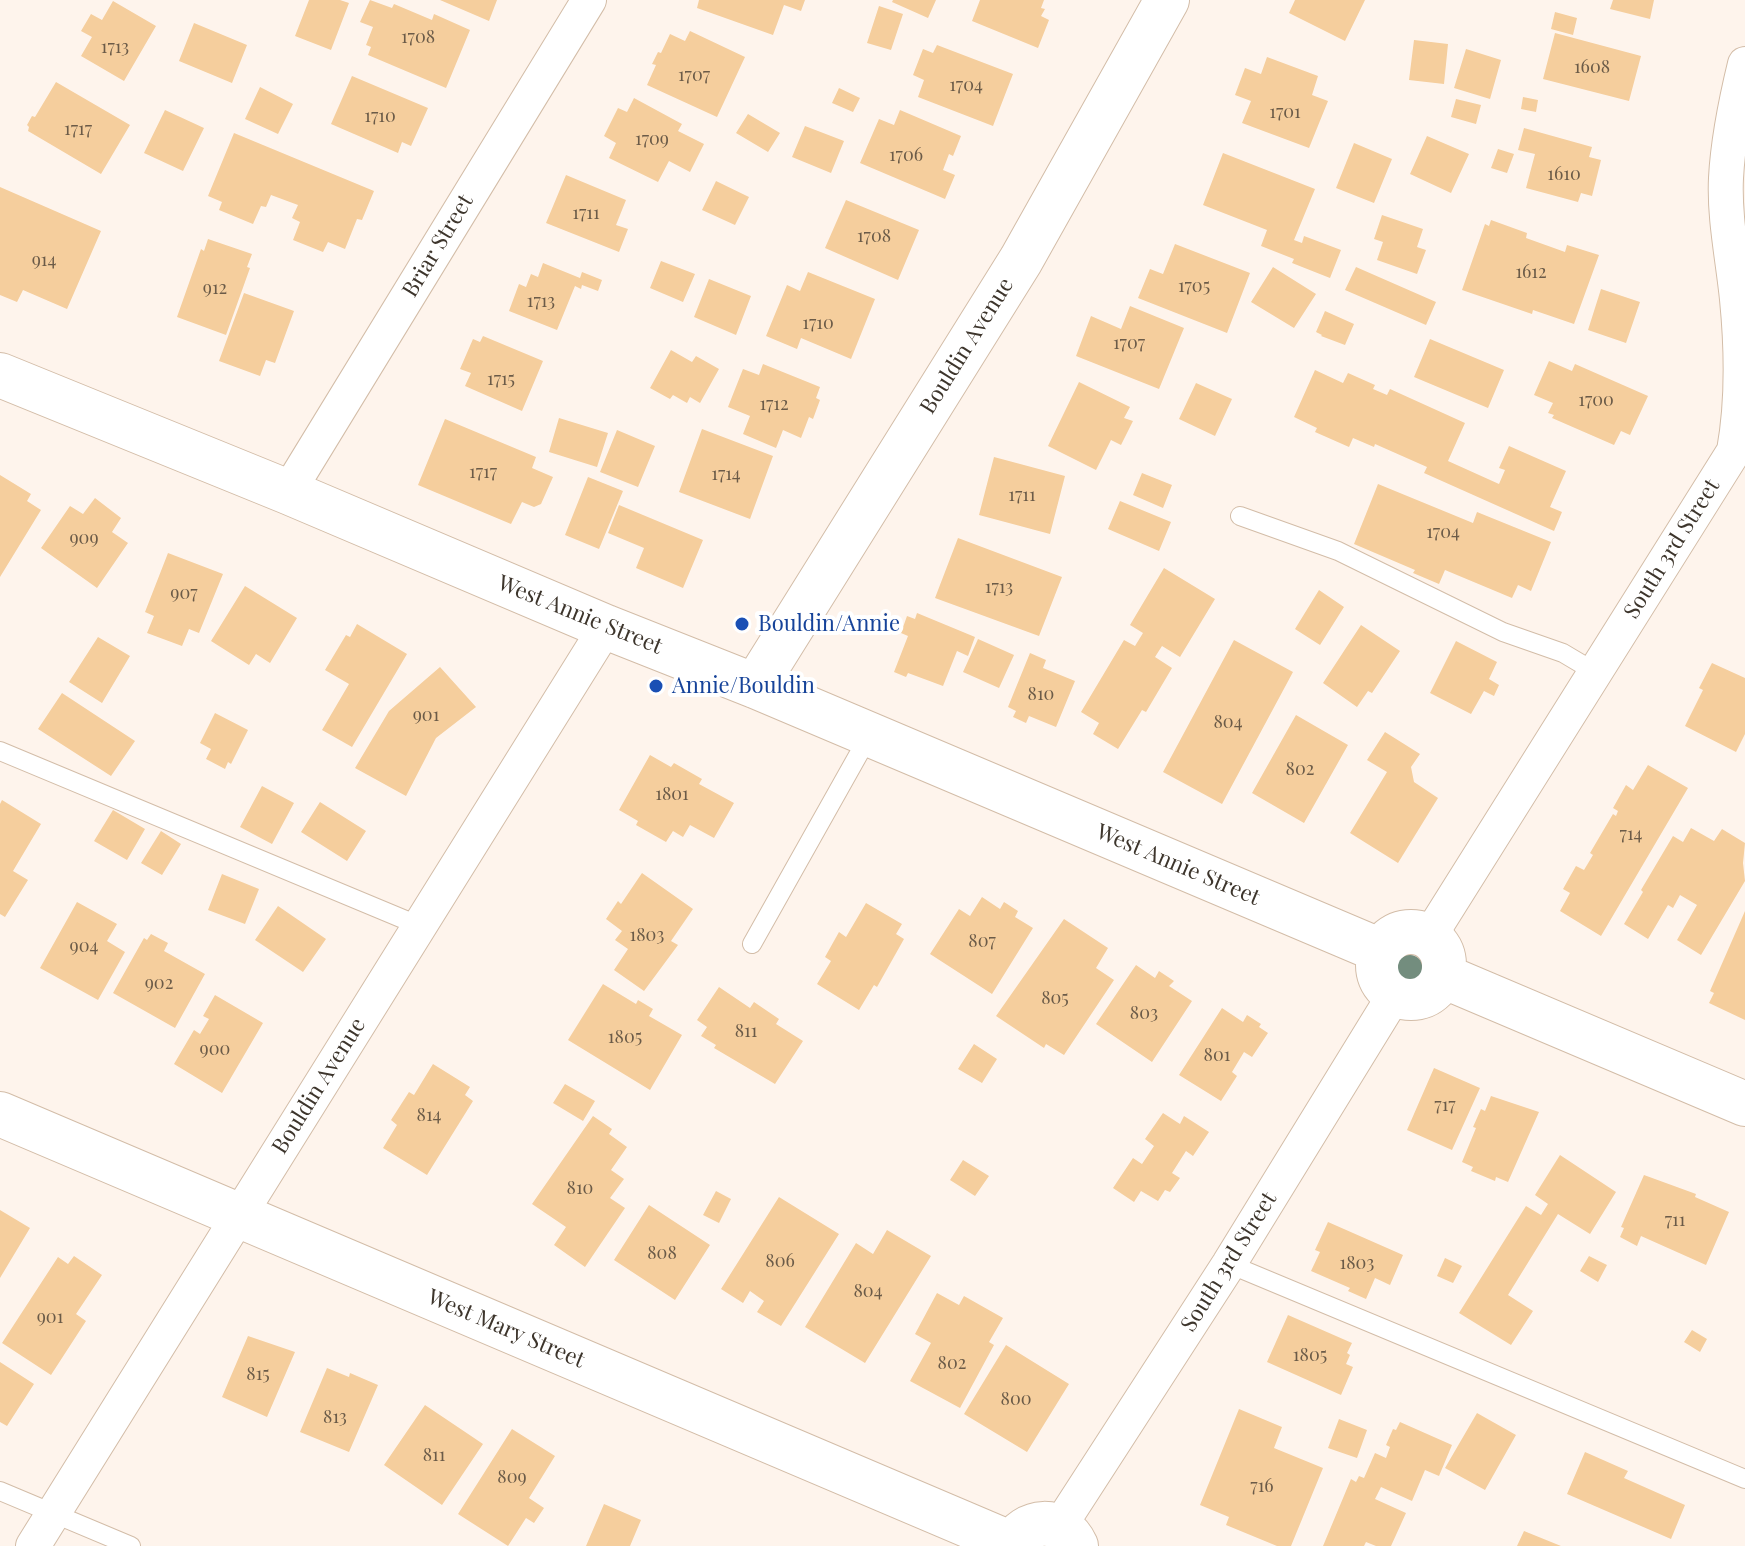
<!DOCTYPE html>
<style>
body{margin:0}
canvas{display:block;background:#fef4ec}
</style>
<canvas width="1745" height="1546"></canvas>
<script>
const c = document.querySelector('canvas').getContext('2d');
c.lineJoin = 'round';
function fillPath(path, color) { c.fillStyle = color; c.fill(path, 'evenodd'); }
function strokePath(path, color, width, dash) { c.strokeStyle = color; c.lineWidth = width; c.lineCap = dash ? 'butt' : 'round'; c.setLineDash(dash || []); c.stroke(path); }
function label(font, color, halo, rows, align = 'center') {
  c.font = font + ' "Playfair Display",serif'; c.lineWidth = 8; c.setLineDash([]); c.textBaseline = 'middle'; c.strokeStyle = halo; c.fillStyle = color; for (const [text, x, y, turn = 0] of rows) {
    c.save(); c.translate(x, y); c.rotate((+turn || 0) * Math.PI / 180); c.textAlign = isNaN(turn) ? turn : align; if (halo) c.strokeText(text, 0, 0); c.fillText(text, 0, 0); c.restore();
  }
}
fillPath(new Path2D(`
 M309,0H340L349,3L331,50L295,36Z
 M370,0L392,8L394,4L432,20L434,14L470,30L446,88L368,55L371,47L366,45L373,27L360,22Z
 M440,0H497L489,21Z
 M699,0H805L801,11L784,5L773,35L697,8Z
 M893,0H936L928,18L892,2Z
 M980,0H1044L1041,8L1045,9L1041,16L1049,20L1038,48L972,21Z
 M1295,0H1365L1345,41L1289,13Z
 M1613,0H1654L1650,19L1610,9Z
 M113,1L156,26L124,81L81,56L92,37L81,31L91,14L102,20Z
 M879,6L903,14L891,50L867,43Z
 M1555,12L1577,18L1573,35L1551,29Z
 M194,23L247,45L232,83L179,61Z
 M690,31L745,57L717,117L647,85L656,65L652,64L658,52L661,53L670,34L685,41Z
 M1555,33L1641,56L1629,101L1543,79Z
 M1414,40L1448,44L1444,84L1409,80Z
 M937,45L1013,74L993,126L918,97L924,80L913,75L923,49L933,53Z
 M1466,49L1501,60L1490,99L1454,88Z
 M1267,57L1318,76L1312,95L1328,101L1309,148L1242,123L1251,101L1235,95L1245,68L1261,74Z
 M352,76L428,108L411,146L402,142L398,153L331,124Z
 M56,82L130,125L101,174L28,131L29,127L27,125L32,116L35,117Z
 M260,87L293,104L278,134L245,119Z
 M839,88L860,98L853,112L832,103Z
 M1523,97L1538,100L1536,112L1521,109Z
 M634,98L682,124L678,131L704,144L690,172L669,161L658,182L609,158L616,143L604,136L618,108L627,112Z
 M1456,99L1481,105L1476,124L1451,117Z
 M165,110L204,128L183,171L144,153Z
 M900,110L961,136L953,156L949,154L943,170L955,175L945,199L860,163L879,119L894,125Z
 M748,114L780,133L768,152L736,133Z
 M805,126L844,141L831,173L792,157Z
 M1524,128L1592,147L1589,157L1601,160L1592,196L1581,193L1578,202L1526,188L1535,154L1518,150Z
 M234,133L374,191L362,220L357,219L345,249L328,242L323,252L293,240L300,222L292,218L298,205L271,195L266,207L261,206L253,224L219,210L222,202L208,196Z
 M1427,136L1469,154L1451,193L1410,174Z
 M1354,143L1392,159L1374,203L1336,188Z
 M1498,149L1514,154L1507,173L1491,168Z
 M1223,153L1315,189L1294,240L1302,243L1304,236L1341,250L1330,278L1292,263L1294,259L1261,246L1267,230L1203,205Z
 M566,175L626,200L616,225L628,229L619,252L546,223Z
 M716,181L749,197L735,225L702,210Z
 M0,187L101,231L67,309L23,290L17,302L0,295Z
 M846,200L919,230L898,280L825,248Z
 M1382,215L1423,229L1417,247L1426,250L1417,274L1377,260L1383,242L1374,239Z
 M1491,220L1527,233L1526,238L1565,252L1567,245L1599,255L1574,324L1533,310L1532,314L1462,290L1485,224L1489,226Z
 M208,239L252,254L247,267L250,268L226,335L177,317L201,249L204,251Z
 M1175,244L1250,273L1227,333L1138,298L1150,269L1163,274Z
 M661,261L695,274L683,302L650,288Z
 M543,263L580,278L582,272L602,280L598,291L582,285L581,289L575,286L557,330L509,311L519,284L526,287L531,274L538,277Z
 M1273,267L1316,294L1294,328L1251,302Z
 M1356,267L1436,302L1426,325L1345,290Z
 M808,272L875,299L851,359L801,338L797,349L766,336L787,285L800,291Z
 M709,279L751,296L736,335L694,317Z
 M1601,289L1640,302L1626,343L1588,330Z
 M244,293L294,311L275,363L266,360L260,376L219,361Z
 M1130,306L1184,328L1159,389L1076,356L1091,316L1121,329Z
 M1325,311L1354,324L1345,345L1321,336L1322,335L1316,332Z
 M483,336L543,361L522,411L465,386L471,373L460,369L473,339L480,342Z
 M1430,339L1504,370L1488,408L1414,377Z
 M671,350L692,362L696,356L719,369L700,403L690,397L687,403L673,395L670,399L650,388Z
 M1549,361L1572,371L1575,364L1648,396L1630,435L1621,431L1614,445L1552,418L1554,415L1548,413L1553,403L1534,395Z
 M763,364L820,387L816,398L820,400L813,419L809,417L801,438L783,430L776,448L743,434L750,416L728,407L743,369L759,375Z
 M1315,370L1343,383L1348,373L1375,385L1373,389L1387,395L1390,389L1465,423L1448,461L1499,484L1505,470L1499,468L1509,446L1566,471L1550,507L1562,512L1554,531L1424,473L1427,467L1375,444L1374,447L1353,438L1349,447L1315,432L1317,428L1294,417Z
 M1079,382L1130,407L1124,418L1133,421L1121,445L1111,440L1096,470L1048,446Z
 M1196,383L1232,399L1215,436L1179,419Z
 M559,418L608,433L597,467L549,452Z
 M445,419L536,457L532,468L553,477L541,504L534,507L522,502L511,524L418,485Z
 M702,429L773,456L750,519L679,492Z
 M617,430L655,446L638,487L600,472Z
 M994,457L1065,476L1050,534L979,515Z
 M1142,473L1172,485L1163,508L1133,495Z
 M0,475L31,494L27,501L41,510L0,577Z
 M588,477L623,491L599,549L565,535Z
 M1378,484L1473,523L1477,512L1551,542L1531,591L1518,585L1512,598L1445,570L1439,584L1413,573L1415,570L1354,544Z
 M95,498L121,518L112,532L128,543L97,588L41,548L70,506L83,514Z
 M1120,501L1171,522L1159,551L1108,529Z
 M619,505L703,540L683,588L636,568L644,548L608,533Z
 M958,538L1062,577L1039,636L935,598Z
 M168,553L223,574L199,633L189,629L182,646L147,633L154,616L145,612Z
 M1164,568L1215,599L1180,657L1162,646L1155,657L1172,668L1146,712L1142,710L1118,749L1093,734L1099,723L1081,712L1124,640L1135,646L1143,633L1130,625Z
 M245,586L297,618L270,663L256,654L249,665L211,641Z
 M1319,590L1344,607L1320,645L1295,629Z
 M917,613L975,637L968,656L957,651L943,686L908,673L906,677L894,672L908,636L901,633L907,616L915,619Z
 M357,624L407,654L352,747L322,730L349,684L325,670L346,635L350,637Z
 M1361,625L1400,651L1372,693L1368,691L1357,707L1323,683Z
 M98,637L130,656L102,703L69,682Z
 M978,639L1014,655L999,688L963,672Z
 M1234,640L1293,672L1222,804L1163,772Z
 M1456,641L1497,662L1489,679L1499,685L1494,696L1484,691L1471,714L1430,693Z
 M1030,653L1046,660L1043,668L1075,681L1056,727L1029,716L1026,723L1013,717L1016,711L1008,707Z
 M1712,663L1745,678V734L1736,752L1685,726L1703,690L1699,688Z
 M440,667L476,707L436,738L406,796L355,768L389,711Z
 M62,693L135,741L111,776L38,729Z
 M215,713L248,730L231,764L228,762L225,769L206,759L211,749L200,743Z
 M1296,715L1348,745L1304,823L1252,793Z
 M1385,732L1420,754L1411,767L1414,782L1438,798L1398,863L1350,833L1387,772L1367,760Z
 M650,755L671,767L674,763L702,779L699,784L734,803L714,838L690,825L683,837L673,831L666,842L636,825L638,821L619,810Z
 M1648,765L1688,788L1601,936L1560,911L1570,893L1563,889L1576,866L1584,870L1593,855L1590,853L1613,814L1616,816L1618,811L1613,808L1626,785L1633,790Z
 M262,786L294,803L272,844L240,827Z
 M2,800L41,824L13,871L28,880L5,917L0,914V804Z
 M320,802L366,831L347,861L301,832Z
 M113,810L145,829L127,860L94,841Z
 M1691,828L1714,841L1722,829L1745,843L1743,863L1745,881L1701,955L1677,940L1697,905L1680,895L1673,908L1668,905L1648,939L1624,924L1643,892L1641,890L1673,836L1683,842Z
 M161,831L181,844L162,875L141,863Z
 M642,873L693,909L671,941L678,945L644,991L614,970L628,949L615,940L622,931L606,919L618,901L621,904Z
 M222,874L259,889L245,924L208,910Z
 M982,897L1000,909L1004,902L1018,911L1015,917L1033,928L992,994L930,954L959,909L970,916Z
 M77,902L117,924L107,941L125,952L98,1000L40,968Z
 M866,903L902,924L896,934L904,939L877,987L874,985L859,1010L817,984L831,961L825,957L839,932L846,937Z
 M278,906L326,939L303,972L255,940Z
 M1745,911V1020L1709,1003L1714,993L1710,991Z
 M1064,919L1108,948L1096,968L1114,980L1064,1055L1046,1044L1044,1048L996,1016Z
 M151,934L168,943L164,951L205,974L175,1028L113,993L144,938L147,940Z
 M1136,965L1155,978L1159,971L1174,981L1169,986L1192,1001L1152,1062L1096,1024Z
 M603,984L636,1004L638,1000L653,1009L649,1016L682,1035L650,1090L568,1040Z
 M719,987L750,1008L754,1002L779,1019L776,1024L803,1041L775,1084L714,1048L716,1045L701,1036L707,1027L697,1020Z
 M215,995L263,1023L222,1093L174,1064L194,1030L200,1034L209,1019L203,1016Z
 M1222,1008L1243,1022L1247,1015L1261,1024L1259,1027L1268,1033L1252,1057L1244,1052L1232,1072L1237,1076L1221,1101L1179,1075Z
 M974,1044L997,1059L982,1083L958,1069Z
 M433,1064L470,1087L465,1095L473,1101L427,1175L383,1148L397,1125L391,1120L409,1092L414,1095Z
 M1434,1068L1480,1088L1452,1150L1407,1130Z
 M565,1084L595,1101L583,1121L553,1103Z
 M1491,1096L1539,1112L1508,1182L1496,1177L1495,1181L1471,1171L1473,1167L1462,1162L1476,1128L1473,1127L1481,1109L1485,1111Z
 M1163,1113L1180,1124L1184,1116L1209,1132L1193,1156L1186,1151L1172,1173L1180,1178L1170,1192L1165,1190L1158,1201L1141,1191L1134,1202L1113,1188L1133,1158L1142,1164L1154,1146L1145,1139Z
 M593,1116L612,1129L609,1134L627,1147L611,1170L624,1179L610,1198L625,1208L585,1267L554,1245L566,1227L532,1204Z
 M1560,1155L1616,1192L1590,1234L1558,1214L1508,1295L1533,1311L1511,1345L1459,1313L1526,1206L1541,1215L1548,1204L1535,1195Z
 M963,1160L989,1176L975,1196L950,1180Z
 M1644,1175L1696,1194L1695,1197L1729,1212L1706,1265L1641,1236L1637,1246L1620,1237L1624,1228L1621,1227Z
 M716,1191L731,1199L719,1223L703,1215Z
 M779,1197L839,1234L781,1326L757,1312L764,1301L750,1291L743,1303L721,1289Z
 M649,1205L710,1245L675,1300L614,1260Z
 M0,1210L30,1228L0,1278Z
 M1328,1222L1403,1255L1390,1285L1375,1278L1366,1299L1348,1291L1350,1288L1311,1271L1320,1252L1315,1250Z
 M887,1230L931,1256L865,1363L805,1327L856,1243L873,1254Z
 M74,1256L102,1275L76,1314L86,1321L51,1375L2,1343L58,1257L68,1264Z
 M1589,1256L1607,1265L1598,1282L1580,1271Z
 M1445,1258L1462,1266L1453,1283L1437,1276Z
 M937,1293L959,1305L964,1296L1003,1318L989,1342L994,1345L960,1408L910,1381L931,1343L915,1334Z
 M1288,1315L1352,1343L1347,1353L1350,1355L1346,1364L1353,1367L1341,1395L1267,1362Z
 M1692,1330L1707,1339L1700,1352L1684,1342Z
 M248,1336L295,1352L267,1417L222,1397Z
 M1006,1345L1069,1384L1027,1452L964,1414Z
 M0,1362L34,1384L7,1426L0,1422Z
 M327,1368L349,1377L350,1373L378,1385L349,1452L300,1432Z
 M425,1405L483,1444L442,1505L384,1465Z
 M1239,1409L1282,1427L1274,1448L1323,1468L1291,1546H1277L1226,1525L1229,1517L1200,1505Z
 M1477,1413L1516,1435L1485,1490L1445,1468Z
 M1339,1419L1367,1430L1357,1458L1328,1448Z
 M1400,1422L1452,1445L1439,1476L1425,1470L1412,1501L1381,1487L1375,1499L1406,1513L1391,1546H1376L1366,1542L1364,1546H1323L1351,1479L1356,1482L1359,1476L1364,1478L1375,1453L1386,1458L1390,1447L1386,1445L1393,1429L1396,1430Z
 M512,1429L555,1456L529,1498L544,1508L534,1523L526,1518L508,1546L458,1514Z
 M1585,1452L1628,1471L1624,1478L1685,1505L1671,1539L1567,1494Z
 M604,1504L641,1520L630,1546H586Z
 M1524,1531L1561,1546H1517Z`), '#f5ce9d');
const lane = new Path2D(`
 M1240,516L1338,551L1503,632L1563,653L1595,672
 M0,751L420,926
 M752,944L870,734
 M1229,1264L1745,1479
 M0,1491L131,1546`);
const street = new Path2D(`
 M288,492L589,0
 M1429,937L1734,451C1743,401 1742,350 1737,299C1733,259 1724,218 1726,178C1728,139 1736,101 1745,64
 M1059,1527L1229,1264L1395,994
 M33,1546L606,627`);
const secondary = new Path2D(`
 M0,375L288,492L606,627L755,686L1381,951
 M755,686L1021,260L1167,0
 M1378 965a33 33 0 1 1 66 0a33 33 0 1 1-66 0Z
 M1443,976L1745,1104
 M0,1114L1012,1544
 M1011,1546C1025,1518 1062,1515 1076,1546`);
strokePath(lane, '#d3bda8', 20);
strokePath(street, '#d3bda8', 36);
strokePath(secondary, '#d3bda8', 46);
strokePath(lane, '#fff', 18);
strokePath(street, '#fff', 34);
strokePath(secondary, '#fff', 44);
c.fillStyle = '#738d7e';
for (const [x, y] of [
 [1410,967]
]) { c.beginPath(); c.arc(x, y, 12, 0, 2 * Math.PI); c.fill(); }
for (const [x, y, r, color] of [
 [742,624,8,"#1a4fb4"],
 [656,686,8,"#1a4fb4"]
]) { const dot = new Path2D(); dot.arc(x, y, r, 0, 2 * Math.PI); c.fillStyle = color; c.fill(dot); strokePath(dot, '#fff', 3); }
label('18px', '#6b5b48', null, [
 ["1708",418,37],
 ["1713",115,47],
 ["1608",1592,67],
 ["1707",694,75],
 ["1704",966,85],
 ["1701",1285,112],
 ["1710",380,116],
 ["1717",78,129],
 ["1709",652,139],
 ["1706",906,155],
 ["1610",1564,174],
 ["1711",586,213],
 ["1708",874,236],
 ["914",44,260],
 ["1612",1531,272],
 ["1705",1194,286],
 ["912",215,288],
 ["1713",541,301],
 ["1710",818,323],
 ["1707",1129,343],
 ["1715",501,379],
 ["1700",1596,400],
 ["1712",774,404],
 ["1717",483,472],
 ["1714",726,474],
 ["1711",1022,495],
 ["1704",1443,532],
 ["909",84,538],
 ["1713",999,587],
 ["907",184,593],
 ["810",1041,694],
 ["901",426,715],
 ["804",1228,722],
 ["802",1300,769],
 ["1801",672,794],
 ["714",1631,834],
 ["1803",647,935],
 ["807",982,941],
 ["904",84,946],
 ["902",159,983],
 ["805",1055,998],
 ["803",1144,1013],
 ["811",746,1031],
 ["1805",625,1037],
 ["900",215,1049],
 ["801",1217,1055],
 ["717",1445,1105],
 ["814",429,1115],
 ["810",580,1188],
 ["711",1675,1220],
 ["808",662,1253],
 ["806",780,1261],
 ["1803",1357,1263],
 ["804",868,1291],
 ["901",50,1317],
 ["1805",1310,1355],
 ["802",952,1363],
 ["815",258,1374],
 ["800",1016,1399],
 ["813",335,1417],
 ["811",434,1455],
 ["809",512,1477],
 ["716",1262,1486]
]);
label('22px', '#3d352c', '#fff', [
 ["Briar Street",438,246,-59],
 ["Bouldin Avenue",967,346,-58],
 ["South 3rd Street",1672,549,-58],
 ["West Annie Street",580,615,22],
 ["West Annie Street",1178,865,23],
 ["Bouldin Avenue",319,1086,-58],
 ["South 3rd Street",1229,1262,-58],
 ["West Mary Street",506,1329,23]
]);
label('22px', '#164399', '#fff', [
 ["Bouldin/Annie",758,624],
 ["Annie/Bouldin",672,686]
], 'left');
</script>
